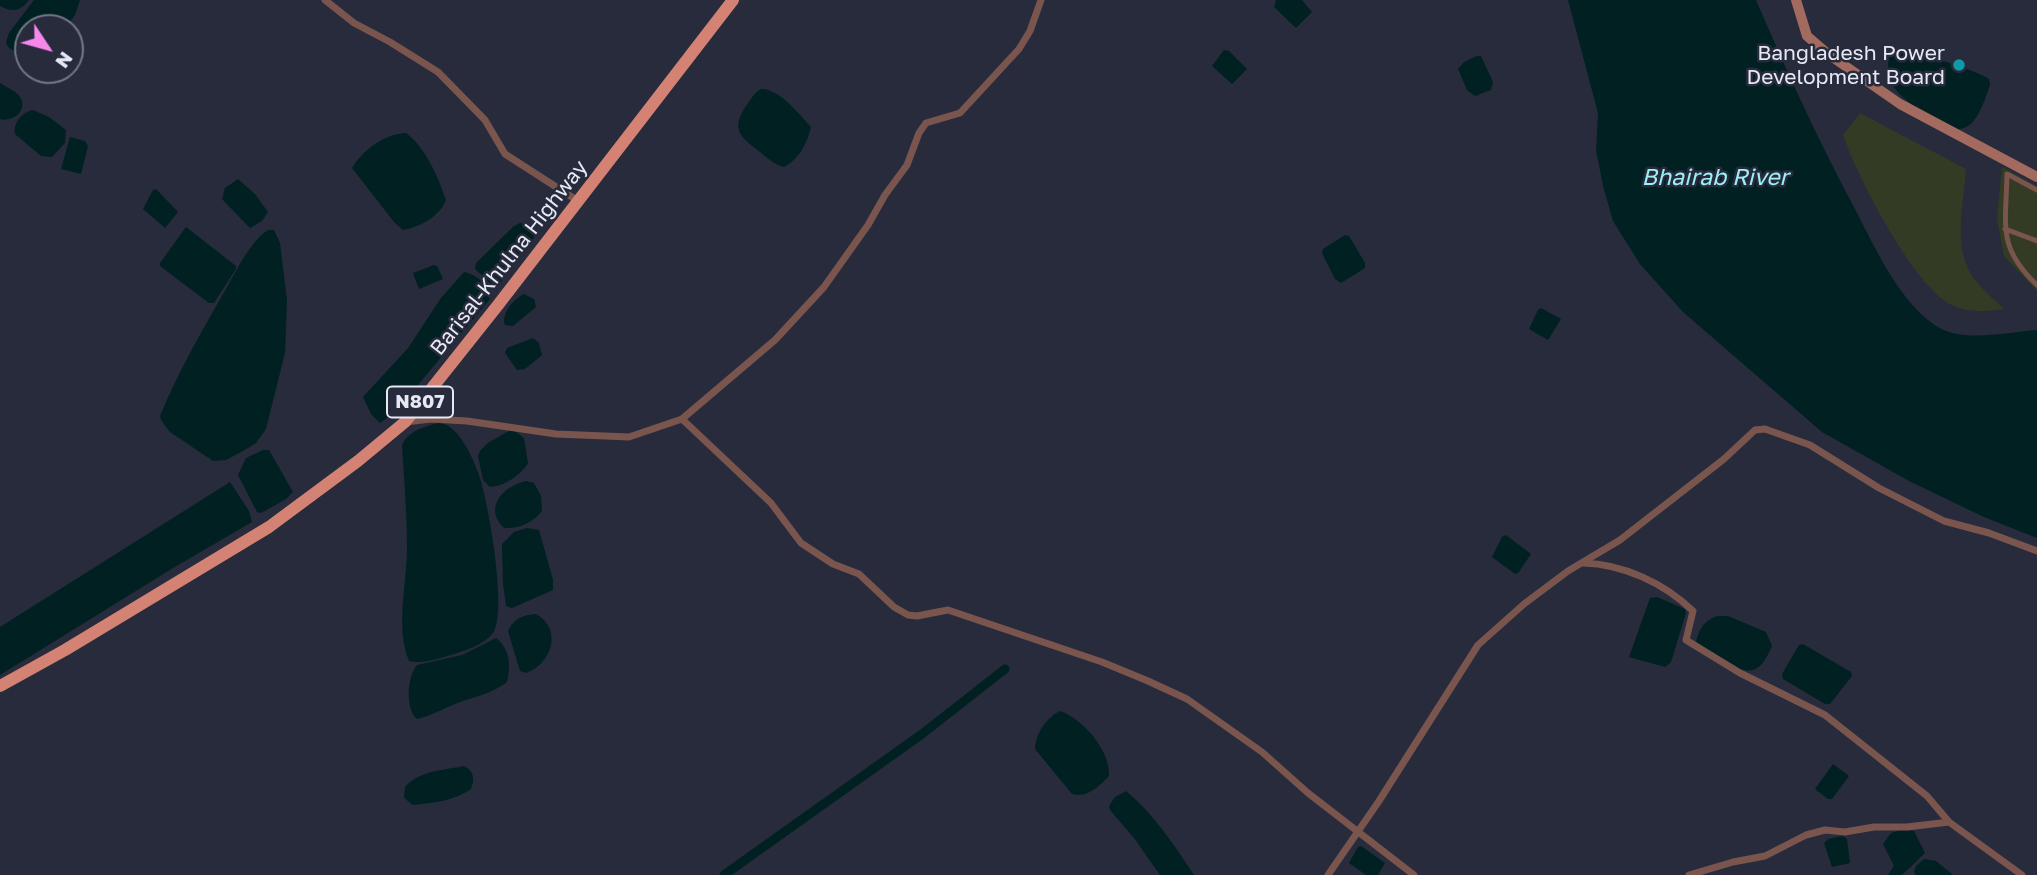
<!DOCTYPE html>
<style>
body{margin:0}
#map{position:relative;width:2037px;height:875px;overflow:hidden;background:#272b3c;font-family:"Golos Text",sans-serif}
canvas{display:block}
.north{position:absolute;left:14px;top:14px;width:70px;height:70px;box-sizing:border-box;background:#272b3c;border:2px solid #737786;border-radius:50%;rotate:126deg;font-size:19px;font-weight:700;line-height:28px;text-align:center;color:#e6e9f5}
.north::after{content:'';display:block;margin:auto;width:24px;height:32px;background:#f788eb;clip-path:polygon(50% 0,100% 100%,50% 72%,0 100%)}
</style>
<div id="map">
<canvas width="2037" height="875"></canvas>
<div class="north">N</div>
</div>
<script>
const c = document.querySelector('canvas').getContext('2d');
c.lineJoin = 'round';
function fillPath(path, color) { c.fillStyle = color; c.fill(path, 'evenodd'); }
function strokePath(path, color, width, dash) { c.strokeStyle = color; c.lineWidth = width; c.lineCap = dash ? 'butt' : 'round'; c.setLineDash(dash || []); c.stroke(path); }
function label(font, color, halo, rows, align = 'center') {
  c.font = font + ' "Golos Text",sans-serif'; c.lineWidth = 5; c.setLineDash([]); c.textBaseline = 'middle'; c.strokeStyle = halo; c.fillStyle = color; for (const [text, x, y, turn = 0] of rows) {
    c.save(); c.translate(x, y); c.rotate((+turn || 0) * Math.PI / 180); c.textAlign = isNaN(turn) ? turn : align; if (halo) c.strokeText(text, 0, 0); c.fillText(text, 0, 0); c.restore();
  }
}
fillPath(new Path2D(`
 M1860,113L1966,169C1964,204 1952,246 1973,277C1981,289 1994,299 2004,309C1986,312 1969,313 1952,305C1914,288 1856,174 1843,135Z
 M2002,167L2037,186V291L2004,256L1997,219Z`), '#333b25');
fillPath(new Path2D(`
 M0,0H29C21,11 12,13 0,6Z
 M34,0H80L75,15L65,28H28L27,60L8,47L6,42L9,33Z
 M1276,0H1302L1312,12L1296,28L1274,7Z
 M1568,0H1756C1787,72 1819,142 1856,211C1875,248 1901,305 1938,327C1963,343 2008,332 2037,330V538L1984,517L1909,481L1822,432L1683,312L1640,264L1613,221L1603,186L1596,150L1598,113Z
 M1224,50L1229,51L1247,69L1232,84L1212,66Z
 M1898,50C1915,51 1974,69 1989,79L1990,85C1984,101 1977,129 1958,129C1933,115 1888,101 1888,67C1888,58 1889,53 1898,50Z
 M1477,56H1481L1493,82L1491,90L1475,96L1467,90L1458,69L1464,62Z
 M0,83C7,88 20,92 22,101C25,114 10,122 0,119Z
 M761,89C780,89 799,114 811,127C807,144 799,159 784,167C775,165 767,158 760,152C741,137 730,130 746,106C751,99 754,93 761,89Z
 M33,110L49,117L66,130L65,143L52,157L41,156L15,134C13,123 22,112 33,110Z
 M406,133C426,148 438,177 446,200C440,216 420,227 403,230L394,222L352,168C363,150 384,134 406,133Z
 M70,137L85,141L88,146L81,174L61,169Z
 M238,179L255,194L268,212L262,221L250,228L222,199L225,188Z
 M156,189L178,212L165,228L143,209L153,190Z
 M520,223L525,224L534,234V238L511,263L499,286H493L475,269L476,263L514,226Z
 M186,227L236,266V269L214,303H209L160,266V263Z
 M268,230H274L280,243L287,300L285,353L266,429L256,443L243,451L226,460L213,461L170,432L161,420L160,416C179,370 203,329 227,287C238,268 250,242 268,230Z
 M1345,235L1349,236L1365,263V268L1341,283L1335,279L1322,253L1323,249Z
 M434,265L437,266L443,279L419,289L413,273Z
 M464,272C478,275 488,284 490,299L396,411L380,423L371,414L363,397L408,348L441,298Z
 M524,294L534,299L536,307L513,326L505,325C501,313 514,299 524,294Z
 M1541,308L1561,319L1548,340L1529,329L1538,310Z
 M533,338L539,343L542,355L525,369L517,370L505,353L507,348Z
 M438,423C458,423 473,458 479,475C488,501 508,611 493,633C484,645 464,651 451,655C436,659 424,664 409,661C395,627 407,584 407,548C407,514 404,479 402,445C408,431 424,427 438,423Z
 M512,429L524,438L528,463C521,475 504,486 490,487L483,480L478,456L480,451L488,443Z
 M263,450H269L293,492L286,499L261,513L257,512L238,475L246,458Z
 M526,481L534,483L541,496L542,511C533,523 518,529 504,528C483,508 503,486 526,481Z
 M230,482L249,511L252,522L173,568L0,675V627Z
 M527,528L539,530L553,580V590L512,608L506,606L503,584L502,544L514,532Z
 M1506,535L1531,554L1518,573L1515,574L1492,557L1502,537Z
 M1657,597L1685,609L1686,613L1671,662L1665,667L1629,657L1650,598Z
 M536,614C563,629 552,664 526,673L520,671L508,631C514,618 523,615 536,614Z
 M1717,616H1728L1766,632L1772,646C1762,669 1754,677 1729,665C1716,658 1706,652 1696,642C1699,628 1704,621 1717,616Z
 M496,638C510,649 511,665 507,682C492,694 472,697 455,704C442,709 431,716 417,719C405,709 407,677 417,665L462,655Z
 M1803,644L1851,672L1852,676L1830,704H1825L1783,679L1782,674L1799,645Z
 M1060,711C1082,718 1111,751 1109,776C1098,787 1088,798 1072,794L1035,749C1036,733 1046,718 1060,711Z
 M1833,764L1849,776L1832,799H1828L1815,789Z
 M464,766C474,771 475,779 471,789C454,801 433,803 413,805L404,798L405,787C419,771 443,770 464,766Z
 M1126,791C1153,813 1175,846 1194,875H1160L1134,838L1110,810L1109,806L1115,797Z
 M1900,830L1914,831L1925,853L1902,875H1888L1894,866L1883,844L1891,833Z
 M1843,836L1847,839L1850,863L1832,867L1824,843L1828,839Z
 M1361,846L1385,863L1378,875H1366L1349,863L1358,847Z
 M1924,859L1936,861L1953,875H1916L1914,872L1916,866Z`), '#002022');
strokePath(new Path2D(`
 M724,875L922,734L1005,669`), '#002022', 9);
strokePath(new Path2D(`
 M2037,190L2007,174C2006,226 1997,247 2037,285
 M2005,229L2037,241`), '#79554d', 5);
strokePath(new Path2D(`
 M325,0L354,23L390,42L438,72L485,120L505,154L578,201
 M682,419L771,503L801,543L833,564L859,574L894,607L908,615L917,616L948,610L1102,662L1148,681L1187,699L1262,752L1308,793L1414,875
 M405,422L431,419L467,421L556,434L629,437L682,419L775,340L824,287L868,225L885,195L907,165L919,133L926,123L960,113L1019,49L1030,31L1041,0
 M1583,563C1623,564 1664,583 1693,611L1686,640L1740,673L1825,715L1927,796L1949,822
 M1328,875L1379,801L1478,645L1524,604L1568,571L1620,540L1724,459L1755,430L1765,429L1810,445L1879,488L1944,521L1989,533L2037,551
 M1689,875L1733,862L1765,856L1806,835L1825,830L1845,832L1874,827H1907L1949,822L2022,875`), '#79554d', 7);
strokePath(new Path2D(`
 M1796,0L1807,36L1828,54L1900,104L2037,177`), '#a36a5f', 10);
strokePath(new Path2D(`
 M0,686L65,650L269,527L358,461L405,422L498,305L733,0`), '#d38273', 12);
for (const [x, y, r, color] of [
 [1959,65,7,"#0f9aa8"]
]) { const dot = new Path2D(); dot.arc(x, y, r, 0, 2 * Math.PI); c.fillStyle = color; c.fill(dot); strokePath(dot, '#272b3c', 2.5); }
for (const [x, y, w] of [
 [420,402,66]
]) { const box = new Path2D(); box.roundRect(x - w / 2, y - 15.5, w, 31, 5); c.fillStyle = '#272b3c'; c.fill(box); strokePath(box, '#e6e9f5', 2); }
label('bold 19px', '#e6e9f5', null, [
 ["N807",420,402]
]);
label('21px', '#e6e9f5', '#272b3c', [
 ["Bangladesh Power",1945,53],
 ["Development Board",1945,77]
], 'right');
label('21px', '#e6e9f5', '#272b3c', [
 ["Barisal-Khulna Highway",509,258,-52]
]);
label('italic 23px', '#9cf0f5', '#272b3c', [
 ["Bhairab River",1715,178]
]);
</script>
